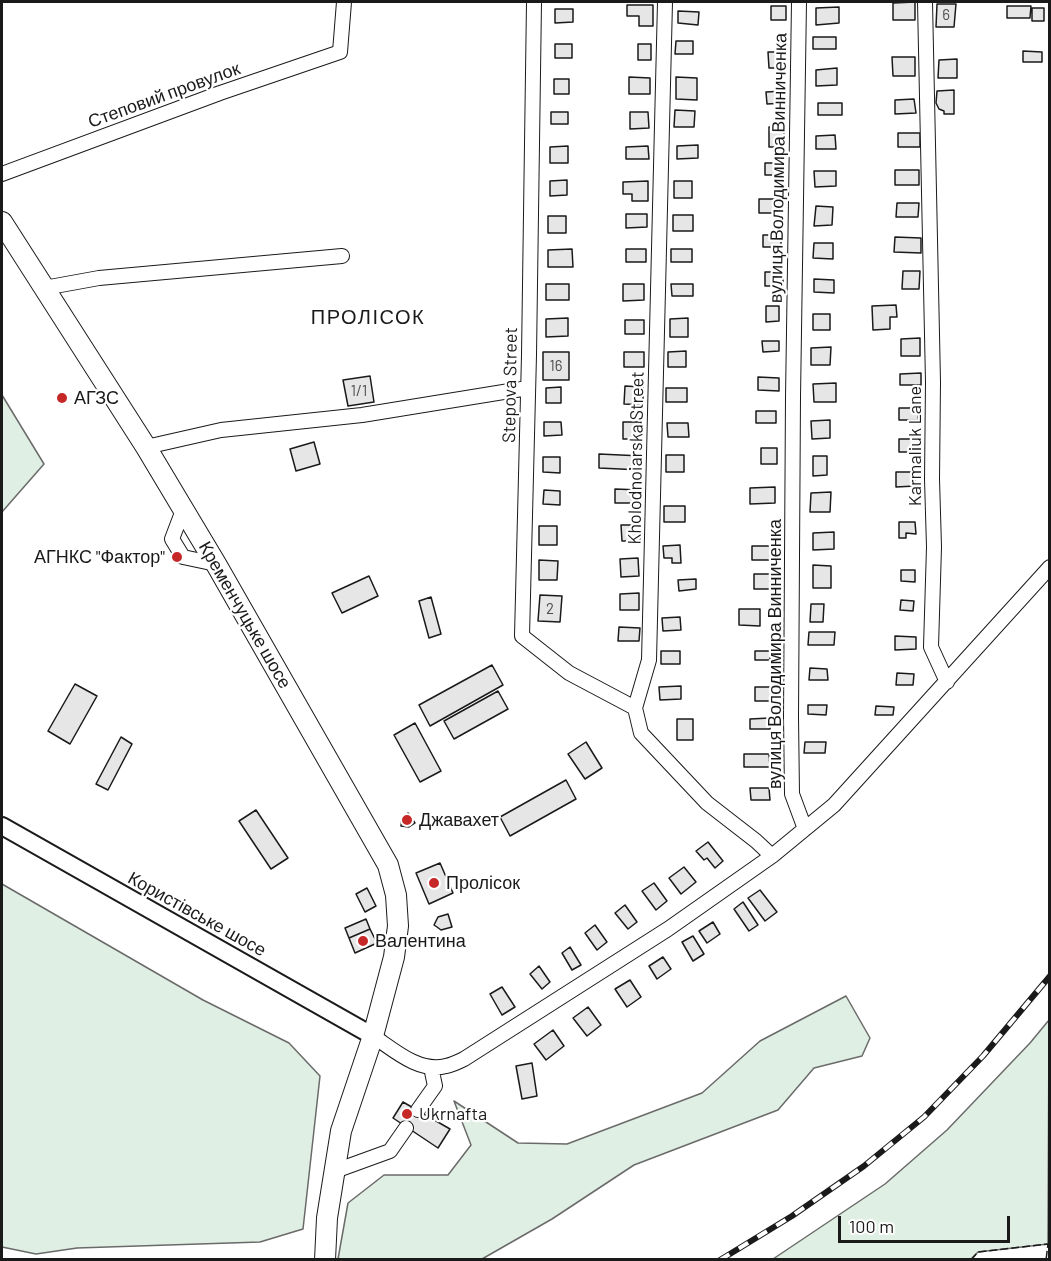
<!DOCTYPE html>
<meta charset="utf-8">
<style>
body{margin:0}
#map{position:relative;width:1051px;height:1261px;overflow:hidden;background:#fff;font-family:Barlow,sans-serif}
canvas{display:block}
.frame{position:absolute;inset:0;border:3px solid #1a1a1a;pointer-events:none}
.scale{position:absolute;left:838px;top:1216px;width:172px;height:27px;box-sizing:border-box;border:3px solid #1a1a1a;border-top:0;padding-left:8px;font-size:18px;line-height:21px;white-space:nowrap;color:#1a1a1a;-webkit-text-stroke:4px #fff;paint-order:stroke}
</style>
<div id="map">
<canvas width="1051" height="1261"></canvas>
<div class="frame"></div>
<div class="scale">100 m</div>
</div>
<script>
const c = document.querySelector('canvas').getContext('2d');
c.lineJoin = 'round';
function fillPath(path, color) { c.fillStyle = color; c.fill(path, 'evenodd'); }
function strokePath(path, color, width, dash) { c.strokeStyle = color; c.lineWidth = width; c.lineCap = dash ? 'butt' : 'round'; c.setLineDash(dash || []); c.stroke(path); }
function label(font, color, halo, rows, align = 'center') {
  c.font = font + ' Barlow,sans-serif'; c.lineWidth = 4.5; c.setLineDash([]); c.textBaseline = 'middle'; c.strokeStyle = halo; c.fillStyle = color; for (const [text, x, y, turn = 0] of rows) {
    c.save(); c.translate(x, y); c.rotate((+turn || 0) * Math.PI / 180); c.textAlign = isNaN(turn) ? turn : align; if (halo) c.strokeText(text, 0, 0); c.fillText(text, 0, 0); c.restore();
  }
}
const green = new Path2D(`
 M2,395L44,464L2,512Z
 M2,884L203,1000L289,1043L320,1076L303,1229L260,1242L77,1248L36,1254L2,1247Z
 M846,996L870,1038L862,1056L814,1068L778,1110L634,1165L552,1219L482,1259H338L348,1203L384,1175H448L471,1145L454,1101L518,1143L567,1144L702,1093L760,1041Z
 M1049,1020L1048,1244L978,1252L971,1259H773L885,1184L947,1130L1030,1043Z`);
fillPath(green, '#e0efe3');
strokePath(green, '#6a6a6a', 1.5);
const building = new Path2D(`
 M915,2V20H893V3Z
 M937,4H956L954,27H936Z
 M627,5H653V26H639V16H627Z
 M771,6H786V20H771Z
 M1007,6H1031L1030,18H1007Z
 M839,7V23L816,25V8Z
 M1032,8H1044V21H1032Z
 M555,9H573V22L555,23Z
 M678,11L699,12L698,25L678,23Z
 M813,37H836V49H813Z
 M676,41H693V54H675Z
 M555,44H572V58H555Z
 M638,44H651V60H638Z
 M1023,51L1042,52V62H1023Z
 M768,52H784V68H769Z
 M892,57H915V76H893Z
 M957,59V78H938L939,60Z
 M837,68V85L816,86V70Z
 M629,77L650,78V94H629Z
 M676,77L697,78V100L676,99Z
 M554,79H569V94H554Z
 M954,90V114H944V111L939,109L936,103L937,91Z
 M783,91L784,103L767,104L766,92Z
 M914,99L916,113L895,114V100Z
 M818,103H842V115H818Z
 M675,110L695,111L694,127H674Z
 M551,112H568V124H551Z
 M630,112H648L649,128L630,129Z
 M769,127H784V147H769Z
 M898,133H920V147H898Z
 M835,135L836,149H816V136Z
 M698,145V158L677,159V146Z
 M568,146V163H550V147Z
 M648,146L649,159H626V147Z
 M765,163H783V175H765Z
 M895,170H919V185H895Z
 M814,171H836V186L815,187Z
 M567,180V195L550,196V181Z
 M648,181V201H632V194H623V182Z
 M674,181H692V198H674Z
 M759,199H782V213H759Z
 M897,203H919L918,217H896Z
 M816,206L833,207L832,225L814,226Z
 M626,214H647V227L626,228Z
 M673,215H693V231H673Z
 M548,216H566V233H548Z
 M763,235H781V247H763Z
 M895,237L921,238V253L894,252Z
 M814,243H833V259L813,258Z
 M572,249L573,267H548V250Z
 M626,249H646V262H626Z
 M671,249H692V262H671Z
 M903,271H920L919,289H902Z
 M765,272H783V286H765Z
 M814,279L834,280V293L814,292Z
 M546,284H569V300H546Z
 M623,284H644V300L623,301Z
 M671,284H693V296H672Z
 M896,305L897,317H890V329L873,330L872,306Z
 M766,306H779V321L766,322Z
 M813,314H830V330H813Z
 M568,318V336L546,337V319Z
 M688,318V337H670V319Z
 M625,320H644V334H625Z
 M920,338V356H901V339Z
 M762,341H779V351L763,352Z
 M831,347L830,365H811V348Z
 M686,351V367H668V352Z
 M543,352H569V380H543Z
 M624,352H644V367H624Z
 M921,373V385H900V374Z
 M370,376L374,402L348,406L343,380Z
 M758,377L779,378V391L758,390Z
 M836,383V402H814L813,384Z
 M625,386L643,387V405L624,404Z
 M561,387V403H546V388Z
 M666,388H687V402H666Z
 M899,408H918V420H899Z
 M756,411H776V423H756Z
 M830,420V438L812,439L811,421Z
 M544,422H561L562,435L544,436Z
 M623,422H641V439H623Z
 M667,423H688L689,437H668Z
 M899,439H918V452H899Z
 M314,442L320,464L296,471L290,449Z
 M761,448H777V464H761Z
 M599,454L642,456L641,470L599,468Z
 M666,455H684V472H666Z
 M813,456H827V475L813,476Z
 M543,457H560V473L543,472Z
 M896,472H915V486L896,487Z
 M775,487V503L750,504V488Z
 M615,489L640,490V503H615Z
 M544,490L560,491V505L543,504Z
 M831,492L830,512H810L811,493Z
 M664,506H685V522H664Z
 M899,522H915L916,534L906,533V538H899Z
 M621,525H639L640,541H622Z
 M539,526H557V545H539Z
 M834,532V549L813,550V533Z
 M680,545L681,563H672V558H664L663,546Z
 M752,546H775V560H752Z
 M638,558L639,576L621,577L620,559Z
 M539,560L558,561L557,580H539Z
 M813,565L831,566V588H813Z
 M901,570H915V582L901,581Z
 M754,574H773V589H754Z
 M369,576L378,596L342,613L332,593Z
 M696,579V589L679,591L678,580Z
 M639,593V610H620V594Z
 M540,595L562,596L560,622L538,621Z
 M431,597L441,634L429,638L419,601Z
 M901,600L914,601L913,611L900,610Z
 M811,604H824L823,622H810Z
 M739,609H760V626L739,625Z
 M680,617L681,630L663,631L662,618Z
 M619,627L640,628L639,641H618Z
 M809,632H835L834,645H808Z
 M895,636L916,637V649L895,650Z
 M661,651H680V664H661Z
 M755,651H770V660H755Z
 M492,665L503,685L430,726L419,705Z
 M810,668L827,669L828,680H809Z
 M897,673L914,674L913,685H896Z
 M75,684L97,696L70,744L48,731Z
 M681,686V699L660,700L659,687Z
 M755,687H772V701H755Z
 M498,691L508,709L454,739L444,721Z
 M808,705H827L826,715L808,714Z
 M876,706L894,707L893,715H875Z
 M770,718V729H750V719Z
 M677,719H693V740H677Z
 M415,723L441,771L420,782L394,735Z
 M121,737L132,744L108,790L96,784Z
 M586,742L602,768L585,779L568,754Z
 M805,742H826L825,753H804Z
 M744,754H769L770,767H744Z
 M566,780L576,799L510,836L500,817Z
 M750,788H769L770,800H751Z
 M256,810L288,858L271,869L239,821Z
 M408,813L415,823L409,827L401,826L402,817Z
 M708,842L723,861L715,868L707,858L704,860L696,851Z
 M440,863L453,893L429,904L416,873Z
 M684,867L696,882L681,894L669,878Z
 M654,883L667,901L656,910L642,891Z
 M367,888L376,906L365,912L356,894Z
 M760,890L777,912L765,921L748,898Z
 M743,902L758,925L749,931L734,909Z
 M625,905L637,922L628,929L615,913Z
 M448,914L452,927L441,930L437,927L434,925L438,917Z
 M366,919L370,929L349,938L345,928Z
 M713,922L720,934L707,943L699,931Z
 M595,925L607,942L597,950L585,933Z
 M370,929L377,943L355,953L349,938Z
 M693,936L704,954L693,961L682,942Z
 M570,947L581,965L572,970L562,953Z
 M663,957L671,969L657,979L649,966Z
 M539,966L550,982L542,989L530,974Z
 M630,980L641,997L627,1007L615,989Z
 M502,987L515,1007L502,1015L490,994Z
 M588,1007L601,1025L587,1036L573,1018Z
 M553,1030L564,1046L546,1060L534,1044Z
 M532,1063L537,1096L522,1099L516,1066Z
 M403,1102L450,1129L438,1148L393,1118Z`);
fillPath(building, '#e6e6e6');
strokePath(building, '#1a1a1a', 1.5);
const minor = new Path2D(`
 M534,2L529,355L522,636L569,673L635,708
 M665,2L649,660L635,708L641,733L707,803L756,841L772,856
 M799,2L793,397L791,717L792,794L805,829
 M925,2L933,382L932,479L934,547L931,647L947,682
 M2,174L220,93L340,52L344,2
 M44,288L99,278L342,256
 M146,447L221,430L362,415L528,388
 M183,510L172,539L183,557L216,564
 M373,1036C394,1050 419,1073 446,1066C452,1065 458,1062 464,1059L668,929L772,856L834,805L1050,567
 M418,1110L435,1086L431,1067
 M335,1171L390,1151L406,1128`);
const major = new Path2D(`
 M2,826L373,1036`);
const highway = new Path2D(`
 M2,222L146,447L216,564L388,865L396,895L398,926L394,957L373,1036L341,1131L327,1218L325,1260`);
strokePath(minor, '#1a1a1a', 16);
strokePath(major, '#1a1a1a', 20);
strokePath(highway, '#1a1a1a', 22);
strokePath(minor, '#fff', 14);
strokePath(major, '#fff', 16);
strokePath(highway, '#fff', 20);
const rail = new Path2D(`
 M720,1260L792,1216L864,1166L924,1117L983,1056L1050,976`);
strokePath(rail, '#1a1a1a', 6);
strokePath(rail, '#fff', 4, [11]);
strokePath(new Path2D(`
 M971,1260L978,1252L1048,1244L1046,1260`), '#1a1a1a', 1.5, [8, 3]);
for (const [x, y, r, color] of [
 [62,398,6,"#c62828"],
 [177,557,6,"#c62828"],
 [407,820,6,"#c62828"],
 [434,883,6,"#c62828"],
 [363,941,6,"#c62828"],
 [407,1114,6,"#c62828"]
]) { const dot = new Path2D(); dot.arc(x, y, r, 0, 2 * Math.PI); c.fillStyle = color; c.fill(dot); strokePath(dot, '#fff', 2); }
label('15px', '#4d4d4d', null, [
 ["6",946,15],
 ["16",556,366],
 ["1/1",359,391],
 ["2",550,609]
]);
label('18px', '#1a1a1a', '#fff', [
 ["Степовий провулок",164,95,-20],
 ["вулиця Володимира Винниченка",778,168,-89],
 ["Stepova Street",510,385,-89],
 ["Karmaliuk Lane",915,446,-90],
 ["Kholodnoiarska Street",636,458,-89],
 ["Кременчуцьке шосе",245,615,60],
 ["вулиця Володимира Винниченка",775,654,-90],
 ["Користівське шосе",197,914,29]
]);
label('18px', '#1a1a1a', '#fff', [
 ["АГЗС",74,398],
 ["АГНКС \"Фактор\"",165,557,"right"],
 ["Джавахет",419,820],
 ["Пролісок",446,883],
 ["Валентина",375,941],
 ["Ukrnafta",419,1114]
], 'left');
c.letterSpacing = '1.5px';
label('20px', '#1a1a1a', '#fff', [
 ["ПРОЛІСОК",368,317]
]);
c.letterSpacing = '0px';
</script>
